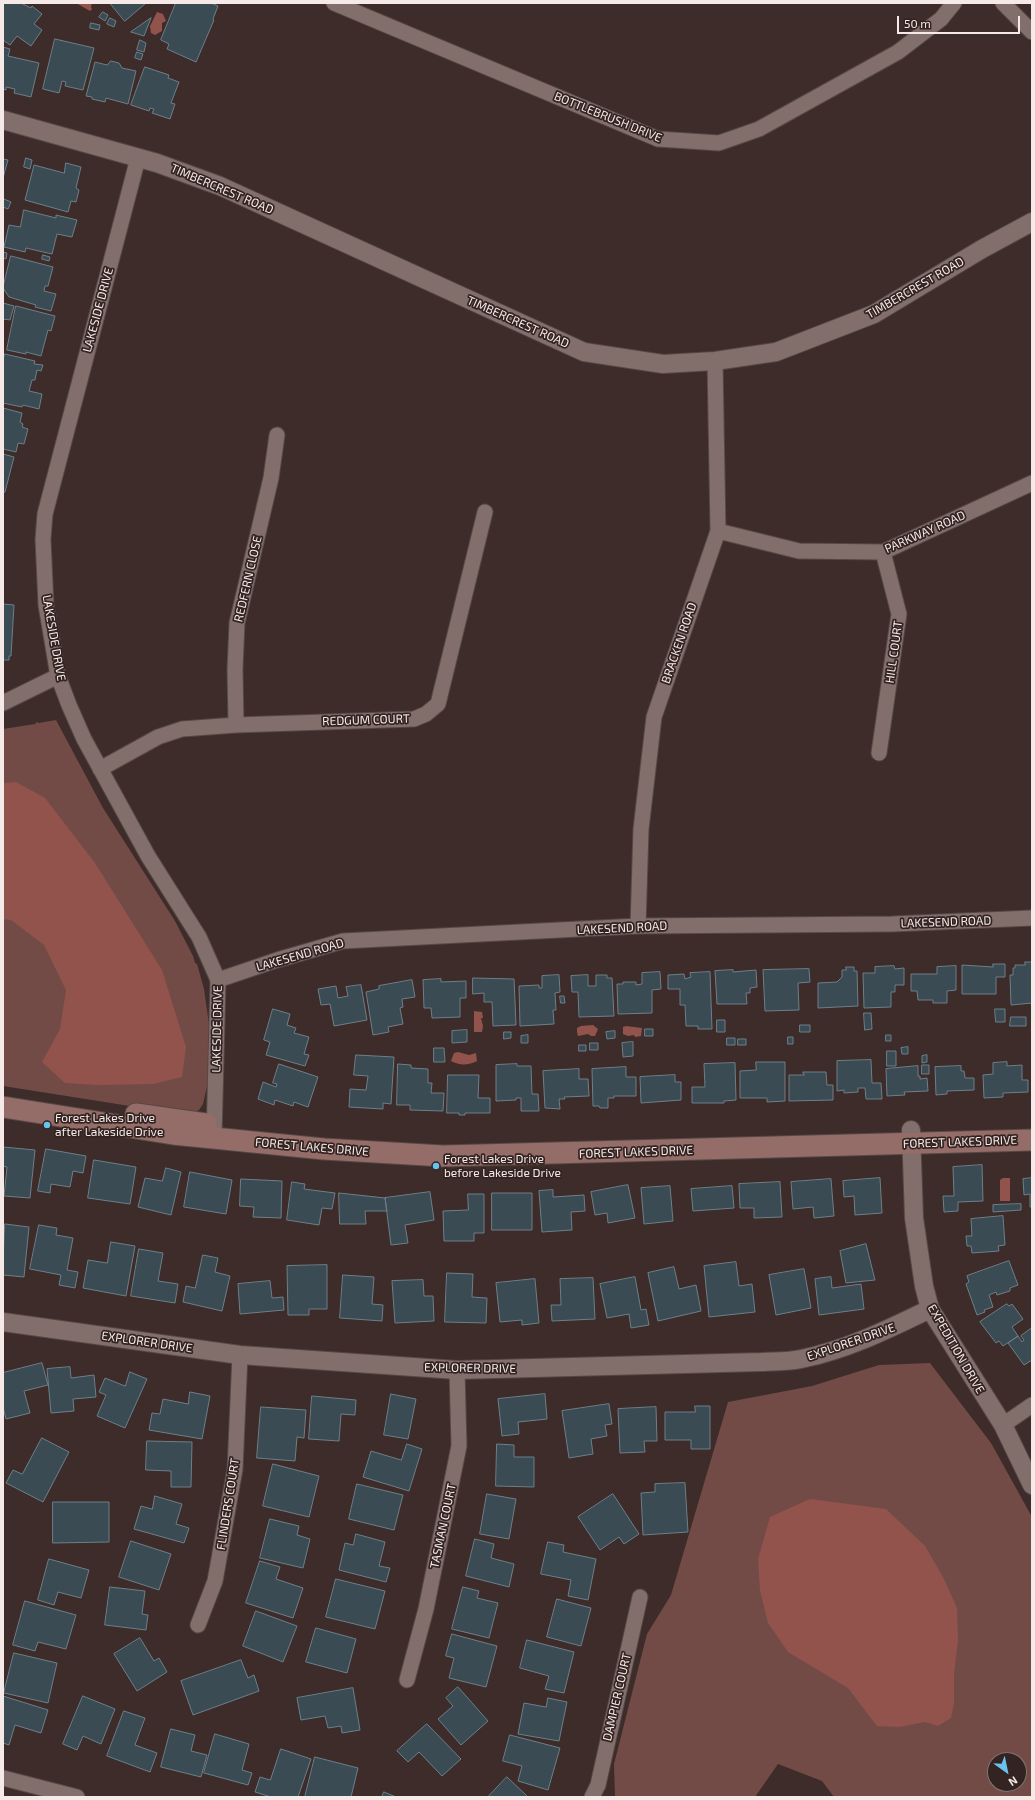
<!DOCTYPE html>
<style>
body{margin:0}
#map{position:relative;width:1035px;height:1800px;overflow:hidden;background:#3d2c2a;font-family:"Exo 2",sans-serif}
canvas{display:block}
.frame{position:absolute;inset:0;border:4px solid #f5eae8;pointer-events:none}
.north{position:absolute;left:987px;top:1752px;width:40px;height:40px;box-sizing:border-box;background:#332321;border:1px solid #817371;border-radius:50%;rotate:147deg;font-size:11px;font-weight:700;line-height:16px;text-align:center;color:#f5eae8}
.north::after{content:'';display:block;margin:auto;width:14px;height:18px;background:#67c4ef;clip-path:polygon(50% 0,100% 100%,50% 72%,0 100%)}
.scale{position:absolute;left:897px;top:16px;width:123px;height:18px;box-sizing:border-box;border:2px solid #f5eae8;border-top:0;padding-left:5px;font-size:12px;line-height:14px;white-space:nowrap;color:#f5eae8;-webkit-text-stroke:3px #332321;paint-order:stroke}
</style>
<div id="map">
<canvas width="1035" height="1800"></canvas>
<div class="frame"></div>
<div class="north">N</div>
<div class="scale">50 m</div>
</div>
<script>
const c = document.querySelector('canvas').getContext('2d');
c.lineJoin = 'round';
function fillPath(path, color) { c.fillStyle = color; c.fill(path, 'evenodd'); }
function strokePath(path, color, width, dash) { c.strokeStyle = color; c.lineWidth = width; c.lineCap = dash ? 'butt' : 'round'; c.setLineDash(dash || []); c.stroke(path); }
function label(font, color, halo, rows, align = 'center') {
  c.font = font + ' "Exo 2",sans-serif'; c.lineWidth = 3.5; c.setLineDash([]); c.textBaseline = 'middle'; c.strokeStyle = halo; c.fillStyle = color; for (const [text, x, y, turn = 0] of rows) {
    c.save(); c.translate(x, y); c.rotate((+turn || 0) * Math.PI / 180); c.textAlign = isNaN(turn) ? turn : align; if (halo) c.strokeText(text, 0, 0); c.fillText(text, 0, 0); c.restore();
  }
}
fillPath(new Path2D(`
 M56,720L103,808L175,921L193,956L195,963L197,964L204,989L210,1031L208,1082L203,1104L199,1110L187,1115L3,1086V729L35,724L37,722L39,723Z
 M930,1363L991,1443L1032,1517V1797H834L822,1781L778,1764L755,1797H615L614,1764L647,1634L671,1595L728,1402L812,1386L879,1365ZM995,1760H1019V1784H995Z`), '#734b46');
fillPath(new Path2D(`
 M76,3H92L91,7L92,9L90,11Z
 M157,12L163,14L166,21L162,23V31L155,35L151,33L150,26Z
 M16,782L45,798L95,863L162,970L186,1047L182,1077L153,1084L97,1085L65,1083L42,1062L60,1029L66,990L44,945L11,920L3,919V783Z
 M474,1011L482,1012L483,1018H481L483,1026L482,1032H474Z
 M593,1025L598,1029L595,1036H591L588,1034L578,1036L577,1032V1028L581,1026Z
 M626,1026L642,1028L641,1036L635,1037L634,1035L628,1036L623,1034V1027Z
 M458,1052L469,1055L476,1053L477,1061C469,1065 460,1066 451,1061L454,1053Z
 M1003,1178H1010V1201H1000V1180Z
 M810,1499L886,1509L925,1546L944,1579L957,1608L958,1640L954,1674V1703L951,1718L938,1726L925,1722L899,1727L877,1726L848,1688L788,1652L768,1623L760,1590L758,1559L770,1517Z`), '#92534d');
const building = new Path2D(`
 M3,3H21L31,8L32,6L42,14L34,24L42,30L31,46L17,36L10,45L3,40Z
 M110,3H146L125,21Z
 M176,3H211L218,6L213,19L214,20L196,62L167,49L169,44L161,40Z
 M103,12L108,15L105,21L99,17Z
 M110,18L116,21L114,27L107,24Z
 M151,18L144,36L131,32Z
 M91,23L100,25L99,30L90,28Z
 M55,39L94,48L83,90L65,86L66,82L62,81L59,93L43,89Z
 M140,40L146,43L144,52L137,50Z
 M3,47L10,49L8,56L39,63L31,97L14,93L15,89L6,87V90L3,89Z
 M137,52L143,54L141,60L135,58Z
 M111,61L119,63L122,68L136,71L128,104L106,98L105,102L92,99V97L86,96L95,62L107,65Z
 M145,67L169,75L168,78L179,82L171,103L175,104L170,119L152,113L154,109L150,108L149,111L131,105Z
 M26,158L32,160L30,169L24,167Z
 M3,159L8,160L3,178Z
 M66,163L81,167L76,188L79,190L76,202L71,201L68,212L25,200L34,165L64,173Z
 M4,199L11,202L8,209L3,207Z
 M24,210L56,218V215L77,220L72,237L57,234L52,254L26,248L25,252L4,247L9,225L20,227Z
 M3,252L7,253L6,259L3,258Z
 M43,255L50,257L49,261L42,259Z
 M11,256L53,267L48,286H45L44,291L56,294L51,311L35,307L36,305L9,297L3,288Z
 M3,303L14,306L10,320L3,319Z
 M16,306L55,316L51,331L48,330L41,356L26,352V354L7,350Z
 M5,354L35,361L34,364L43,365L41,371L37,370L35,380H32L29,391L42,394L39,409L23,405L22,407L3,403V360Z
 M3,408L22,413L20,422L23,424L22,427L28,429L24,444L18,443L16,452L3,449Z
 M3,454L14,457L5,492H4L3,495Z
 M3,604L14,605L11,656H9V660H3Z
 M1025,962H1032V1003L1011,1005L1010,975H1013V968H1015V965H1025Z
 M993,964H1005V977H996V994H962V965L993,967Z
 M894,966L895,969L904,968V985H895V992H891V1007L864,1008L863,973H875V967Z
 M956,966V990L947,991V1003H933V1000H918L917,991H911V974H937V967Z
 M846,967H854V971H857L858,1006L818,1008V983L837,982L842,977V970H846Z
 M809,969L810,982L798,983L799,1010L765,1011L763,970Z
 M733,970V972L756,970L757,987L750,988V993H746L747,1004H717L715,971Z
 M660,972L661,989L652,990V1013L618,1014L617,984H623V982H636V985L642,984V973Z
 M710,972L712,1029H698V1026H686L685,1005H680V989H668V975L684,974L685,979L691,977L690,973Z
 M559,975L560,992L555,993L556,1010H553L554,1024L520,1026L519,986L539,985V988H542V976Z
 M588,975V986H596V975H607V978H612L614,1016L579,1017L578,992H572L571,976Z
 M473,978L514,979L516,1025L493,1026L492,1002H484V993L473,994Z
 M441,979V982L466,981V998H460V1017L432,1018L431,1008H424L423,980Z
 M412,980L415,997L402,999L403,1007L400,1008L403,1024L388,1027L389,1032L373,1035L366,992L379,989V986Z
 M361,985L367,1020L334,1026L330,1004L321,1005L318,989L336,986L338,998L348,996L346,987Z
 M560,996H564L565,1003H561Z
 M273,1009L290,1014L287,1025L296,1028L294,1033L309,1037L304,1054L309,1055L305,1066L266,1055L270,1042L264,1040Z
 M995,1009H1005V1022H996Z
 M864,1013H871L872,1029L865,1030Z
 M1011,1017H1026V1026H1010Z
 M717,1020H725V1032H717Z
 M800,1025H810V1032H800Z
 M645,1029H653V1036H645Z
 M467,1030V1042L452,1043V1031Z
 M615,1031V1038L607,1039L606,1032Z
 M504,1032H511V1038L504,1039Z
 M528,1035V1043H521V1036Z
 M886,1035H891V1041H886Z
 M788,1037H793V1044H788Z
 M727,1038H735V1045H727Z
 M738,1039H746V1045H738Z
 M633,1042V1056L623,1057L622,1043Z
 M590,1043H598V1050H590Z
 M579,1045H586V1051H579Z
 M908,1047V1054H902L901,1048Z
 M434,1048H444L445,1062H434Z
 M887,1051H896V1066H887Z
 M356,1055L394,1057L391,1104L383,1103V1109L349,1107L350,1089L366,1090L368,1076L354,1075Z
 M927,1055V1062L922,1063V1056Z
 M871,1060L872,1083H881L882,1099H866L865,1088H858V1092L844,1093V1090L837,1091V1061Z
 M756,1062H785V1101L767,1102V1098H740V1071L756,1070Z
 M1007,1062V1066L1022,1065V1080H1028V1092L1003,1093V1097L984,1098L983,1075L993,1074V1063Z
 M735,1063L736,1100L724,1101V1103H692V1087H705L704,1064Z
 M279,1064L318,1077L308,1107L294,1102L293,1106L275,1100L274,1105L258,1099L263,1082L276,1087L277,1084L273,1083Z
 M398,1064L411,1065V1068L428,1069V1083H432L431,1093H444L443,1111L410,1110V1105H397Z
 M517,1064V1066H531L532,1094H538L539,1111H521V1098H516V1100L496,1101V1065Z
 M922,1065H929V1074H922Z
 M918,1066V1076H920V1079L927,1078L928,1091L904,1092L905,1095L887,1096L886,1069Z
 M961,1066V1071H964L965,1078H974V1090L947,1091V1094L936,1095L935,1067Z
 M626,1067V1077H636V1096H614V1098H608V1108H600L599,1106H593L592,1069Z
 M579,1069V1079H588L589,1096L564,1097L565,1099H559L560,1109L545,1108L543,1071Z
 M803,1072H826L827,1085H833V1100L789,1101V1075H804Z
 M448,1075H479L478,1098H490V1113H465V1115H459V1113H447Z
 M675,1075V1082H681V1100L641,1103L640,1077Z
 M3,1147L35,1150L30,1198L4,1196L7,1167L3,1166Z
 M46,1149L86,1156L83,1173L73,1171L70,1187L51,1184L50,1193L38,1191Z
 M94,1160L136,1167L130,1204L88,1198Z
 M982,1165L983,1201L958,1202V1211L944,1212L943,1196H954L953,1167Z
 M166,1168L181,1172L171,1215L138,1207L145,1178L162,1181Z
 M190,1172L232,1180L226,1214L184,1207Z
 M880,1178L882,1213L855,1215L854,1196L844,1197L843,1181Z
 M1032,1178V1207H1030V1194L1024,1195L1023,1179Z
 M241,1179L282,1181L281,1218L253,1217L254,1207L240,1206Z
 M831,1179L834,1216L814,1218L813,1207L793,1209L791,1182Z
 M292,1182L305,1184L304,1189L335,1193L332,1209L322,1208L319,1225L287,1220Z
 M780,1182L782,1217L754,1218V1208H740L739,1184Z
 M628,1185L635,1218L608,1223L607,1213L595,1215L591,1192Z
 M670,1186L673,1221L644,1224L641,1188Z
 M732,1186L734,1208L693,1211L691,1189Z
 M553,1190V1197L584,1195L585,1211L571,1212L572,1230L542,1232L539,1191Z
 M430,1192L434,1220L405,1225L408,1243L391,1245L385,1198Z
 M339,1193L385,1198L387,1211H365L366,1224H340Z
 M492,1193H532V1230H492Z
 M468,1194H484V1233H474V1241H444L443,1211L468,1210Z
 M1021,1204V1210L993,1212V1205Z
 M1003,1216L1005,1245L998,1246L999,1251L972,1253L971,1246H967L966,1236H972L971,1219Z
 M5,1224L29,1227L24,1277L3,1275Z
 M39,1225L57,1228L56,1235L73,1238L67,1270L78,1272L75,1288L59,1285L61,1275L30,1269Z
 M111,1242L135,1246L126,1296L83,1288L88,1260L107,1263Z
 M866,1244L875,1280L846,1283L840,1251Z
 M139,1249L163,1253L158,1281L178,1284L175,1303L131,1296Z
 M203,1255L218,1258L215,1272L230,1276L222,1311L183,1302L186,1286L195,1288Z
 M1009,1261L1018,1285L1010,1288V1291L997,1295L996,1292L989,1295L993,1307L984,1310L985,1312L977,1315L966,1284L969,1282L967,1276Z
 M736,1262L739,1286L752,1284L755,1312L709,1317L704,1266Z
 M327,1265V1309H309V1315H288L287,1266Z
 M674,1267L679,1289L696,1285L701,1311L658,1321L648,1273Z
 M804,1269L811,1308L776,1315L769,1275Z
 M447,1273L473,1274L472,1297L487,1298L486,1323L445,1322Z
 M343,1275L374,1277L372,1304L383,1305L382,1321L340,1318Z
 M635,1277L641,1310L646,1309L649,1325L631,1328L629,1314L607,1318L600,1284Z
 M831,1277L832,1288L861,1284L864,1309L819,1315L815,1279Z
 M593,1278L595,1319L552,1321L551,1305H561L560,1279Z
 M535,1279L539,1323L522,1325V1320L500,1322L496,1283Z
 M423,1280L424,1296H433L434,1321L395,1323L392,1281Z
 M270,1281L272,1298L283,1297L284,1310L240,1314L238,1284Z
 M1007,1304L1009,1306L1012,1304L1023,1319L1012,1327L1018,1336L1003,1346L999,1341L996,1343L980,1322Z
 M1032,1328V1360L1024,1365L1008,1343L1018,1336L1022,1342L1024,1340L1021,1336Z
 M42,1363L48,1385L24,1391L30,1413L6,1419L3,1407V1373Z
 M70,1367L71,1378L94,1375L96,1397L73,1399L74,1411L51,1413L47,1369Z
 M130,1372L147,1379L125,1428L97,1416L106,1395L99,1392L105,1378L125,1386Z
 M190,1392L210,1396L202,1439L149,1430L152,1413L160,1414L163,1399L188,1404Z
 M391,1394L416,1399L408,1439L384,1435Z
 M545,1394L547,1419L518,1422L519,1434L502,1436L498,1399Z
 M312,1396L356,1400L355,1415L341,1414L339,1441L309,1439Z
 M609,1404L612,1424L605,1425L607,1436L591,1439L593,1454L569,1458L562,1411Z
 M695,1406H710V1449H691V1440H665V1412H695Z
 M261,1407L306,1410L304,1438L297,1437L295,1461L257,1458Z
 M656,1407L657,1441H644L645,1452L620,1453L618,1409Z
 M42,1438L69,1452L43,1502L6,1483L13,1470L22,1474Z
 M147,1441L192,1442L191,1487H171V1471L146,1470Z
 M407,1444L422,1449L409,1491L363,1477L371,1451L401,1460Z
 M497,1444L514,1445V1457H534V1487L496,1486Z
 M273,1464L319,1476L309,1517L263,1506Z
 M685,1483L688,1532L643,1535L641,1493L655,1492V1484Z
 M357,1484L403,1495L394,1530L349,1519Z
 M487,1494L516,1499L509,1539L480,1534Z
 M613,1494L639,1534L624,1544L619,1537L600,1550L578,1517Z
 M155,1496L182,1504L176,1524L189,1528L184,1543L134,1529L141,1506L152,1509Z
 M53,1502H109V1542L53,1543Z
 M270,1519L299,1526L297,1535L310,1539L303,1568L260,1558Z
 M356,1534L385,1542L379,1566L390,1568L386,1582L339,1570L345,1543L353,1545Z
 M475,1539L494,1544L491,1558L514,1564L509,1587L466,1576Z
 M131,1541L171,1554L159,1590L119,1577Z
 M548,1542L564,1545L563,1552L596,1559L588,1600L568,1596L571,1580L541,1574Z
 M49,1559L89,1570L81,1598L58,1592L54,1605L38,1600Z
 M260,1561L280,1567L276,1579L303,1588L293,1618L246,1603Z
 M336,1579L385,1591L375,1629L326,1617Z
 M110,1587L145,1591L142,1614L148,1615L146,1630L105,1625Z
 M463,1587L479,1591L477,1598L498,1603L489,1638L452,1629Z
 M557,1599L591,1608L581,1646L547,1637Z
 M25,1601L76,1615L66,1649L38,1642L35,1651L13,1645Z
 M256,1611L297,1626L283,1662L243,1646Z
 M316,1628L356,1639L347,1673L306,1662Z
 M452,1634L497,1646L486,1687L449,1678L454,1658L446,1656Z
 M140,1638L154,1661L159,1658L167,1672L137,1691L114,1654Z
 M527,1640L574,1652L564,1693L545,1689L549,1676L520,1668Z
 M14,1653L57,1663L48,1703L4,1693Z
 M241,1660L248,1678L254,1675L259,1691L193,1715L181,1681Z
 M458,1687L488,1721L461,1745L438,1719L453,1706L446,1698Z
 M353,1688L360,1730L342,1733L341,1726L328,1728L325,1716L301,1720L297,1698Z
 M3,1696L48,1710L41,1733L15,1725L9,1745L3,1743Z
 M83,1696L115,1709L101,1744L83,1736L77,1750L63,1744Z
 M548,1698L567,1702L559,1741L518,1734L524,1703L546,1707Z
 M124,1711L145,1718L135,1745L157,1753L150,1772L107,1756Z
 M427,1724L461,1759L442,1776L419,1752L408,1762L397,1751Z
 M171,1729L195,1735L191,1751L207,1755L201,1777L161,1767Z
 M215,1734L249,1744L242,1770L252,1773L248,1785L204,1773Z
 M510,1735L560,1748L548,1790L518,1781L522,1766L503,1761Z
 M281,1749L311,1759L298,1797H271L255,1792L260,1777L270,1780Z
 M315,1757L358,1768L351,1797H305Z
 M507,1777L528,1797H488Z
 M384,1792L396,1797H382Z`);
fillPath(building, '#3a4b53');
strokePath(building, '#6d7f89', 1);
const minor = new Path2D(`
 M334,3L658,139L719,143L759,129L898,52L941,19L954,3
 M1003,3L1032,32
 M138,158L45,514L43,539L46,605L58,676L69,705L84,739L148,856L199,937L218,980L214,1138
 M718,531L799,551L883,552L1032,483
 M3,703L58,676
 M236,725L235,669L237,623L271,478L277,435
 M879,753L899,614L883,552
 M100,769L158,737L182,729L236,725L414,719L426,714L438,704L485,512
 M638,926L641,829L654,717L718,531L715,361
 M218,980L277,960L343,941L638,926L892,924L1032,918
 M1003,1425L1032,1405
 M198,1625L215,1581L235,1469L240,1355
 M407,1680L426,1609L459,1446L457,1370
 M3,1778L77,1797
 M592,1797L598,1785L640,1597`);
const tertiary = new Path2D(`
 M3,120L157,163L220,186L584,352L663,364L715,361L776,352L874,314L982,249L1032,222
 M911,1130L914,1218L924,1286L930,1309L1003,1425L1032,1485
 M3,1322L240,1355L457,1370L761,1362C774,1361 788,1362 801,1359C846,1350 889,1329 930,1309`);
const secondary = new Path2D(`
 M3,1107L173,1134L324,1149L443,1156L1032,1140
 M136,1114L206,1124`);
strokePath(minor, '#564846', 17);
strokePath(tertiary, '#564846', 20);
strokePath(secondary, '#564846', 23);
strokePath(minor, '#826f6c', 15);
strokePath(tertiary, '#826f6c', 18);
strokePath(secondary, '#946c68', 21);
for (const [x, y, r, color] of [
 [47,1125,4,"#67c4ef"],
 [436,1166,4,"#67c4ef"]
]) { const dot = new Path2D(); dot.arc(x, y, r, 0, 2 * Math.PI); c.fillStyle = color; c.fill(dot); strokePath(dot, '#332321', 1.5); }
label('12px', '#f5eae8', '#332321', [
 ["BOTTLEBRUSH DRIVE",608,117,22],
 ["TIMBERCREST ROAD",222,189,23],
 ["TIMBERCREST ROAD",915,288,-30],
 ["LAKESIDE DRIVE",98,310,-75],
 ["TIMBERCREST ROAD",518,322,24],
 ["PARKWAY ROAD",925,532,-24],
 ["REDFERN CLOSE",248,579,-77],
 ["LAKESIDE DRIVE",54,638,80],
 ["BRACKEN ROAD",679,643,-71],
 ["HILL COURT",894,652,-82],
 ["REDGUM COURT",366,720,-2],
 ["LAKESEND ROAD",946,922,-2],
 ["LAKESEND ROAD",622,928,-3],
 ["LAKESEND ROAD",300,955,-16],
 ["LAKESIDE DRIVE",217,1029,-89],
 ["FOREST LAKES DRIVE",960,1142,-2],
 ["FOREST LAKES DRIVE",312,1147,5],
 ["FOREST LAKES DRIVE",636,1152,-2],
 ["EXPLORER DRIVE",147,1342,8],
 ["EXPLORER DRIVE",851,1342,-19],
 ["EXPEDITION DRIVE",956,1349,60],
 ["EXPLORER DRIVE",470,1368,1],
 ["FLINDERS COURT",228,1504,-81],
 ["TASMAN COURT",443,1526,-78],
 ["DAMPIER COURT",617,1697,-77]
]);
label('12px', '#f5eae8', '#332321', [
 ["Forest Lakes Drive",55,1118],
 ["after Lakeside Drive",55,1132],
 ["Forest Lakes Drive",444,1159],
 ["before Lakeside Drive",444,1173]
], 'left');
</script>
